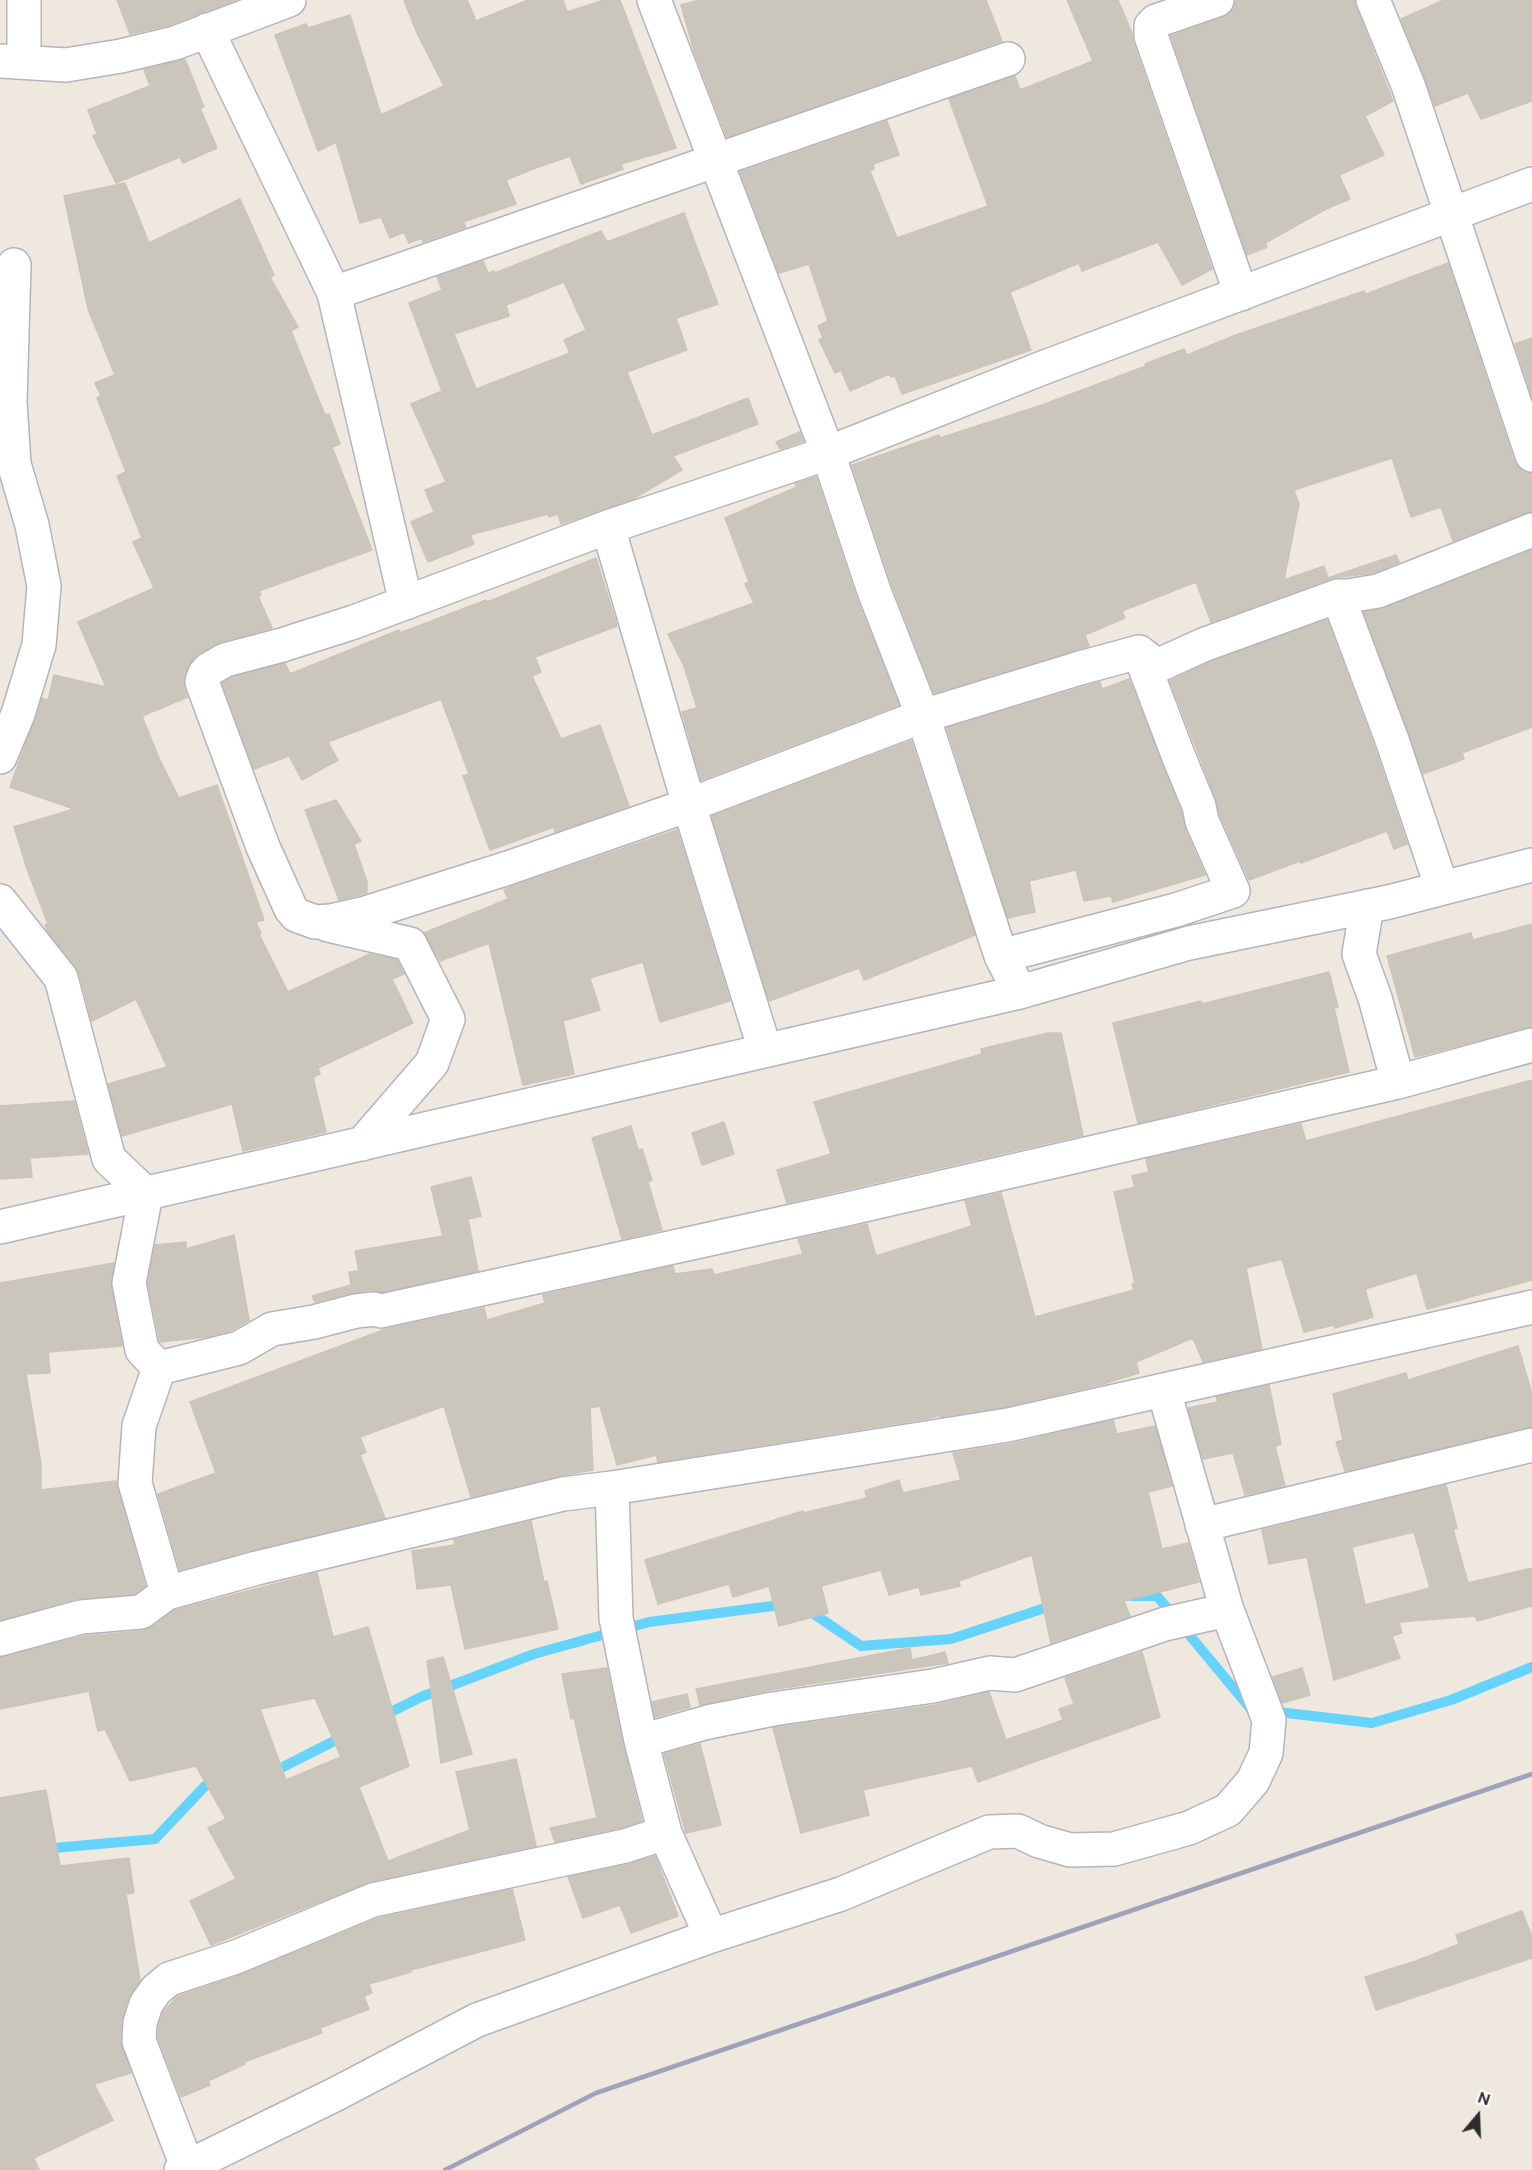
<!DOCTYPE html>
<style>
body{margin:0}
#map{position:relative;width:1532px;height:2170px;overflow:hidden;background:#efe8de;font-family:"DM Sans",sans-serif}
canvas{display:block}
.north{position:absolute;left:1448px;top:2086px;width:60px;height:60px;-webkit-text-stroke:4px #fff;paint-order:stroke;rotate:19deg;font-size:16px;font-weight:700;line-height:24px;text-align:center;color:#2d2d2d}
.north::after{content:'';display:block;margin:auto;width:21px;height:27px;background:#2d2d2d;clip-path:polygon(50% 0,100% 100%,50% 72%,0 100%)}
</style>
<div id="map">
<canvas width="1532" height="2170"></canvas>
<div class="north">N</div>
</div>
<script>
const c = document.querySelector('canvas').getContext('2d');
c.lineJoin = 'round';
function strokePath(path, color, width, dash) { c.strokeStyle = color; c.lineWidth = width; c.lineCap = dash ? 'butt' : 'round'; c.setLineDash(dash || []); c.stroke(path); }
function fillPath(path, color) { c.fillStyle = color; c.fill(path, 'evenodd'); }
strokePath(new Path2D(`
 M1131,1596H1157L1250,1708L1254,1709
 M805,1608L861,1646L951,1639L1057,1604
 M1270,1711L1372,1723L1451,1700L1532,1667
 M381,1717L421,1697L534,1654L649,1622L788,1604
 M268,1771H275L346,1735
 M42,1849L155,1839L205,1786L218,1781`), '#66d3fc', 10);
const building = new Path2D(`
 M117,0H236L169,25L130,34Z
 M404,0H467L476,21L528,0H563L567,12L604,0H620L676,148L621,164L623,169L581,184L570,156L533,169L506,180L516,204L463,222L466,227L423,242L422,238L409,243L404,232L390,238L381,217L360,223L336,142L318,151L275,35L306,24L308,28L350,15L381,115L444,86L417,33Z
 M700,0H986L1002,41L727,137L694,51L681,5Z
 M1067,0H1118L1132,33L1133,42L1212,269L1182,285L1158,242L1082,271L1079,263L1010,292L1031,350L902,394L895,376L891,377L889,374L850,391L841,370L835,373L819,340L823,338L818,326L828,321L809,264L779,273L740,172L887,121L899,155L873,164L874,169L870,171L897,238L988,206L949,99L1015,76L1020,90L1093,61Z
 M1235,0H1355L1356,7L1393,101L1365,116L1384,155L1339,175L1350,199L1326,209L1265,243L1267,247L1247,255L1171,36L1224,17L1231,12Z
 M1444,0H1532V101L1481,119L1468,93L1435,106L1401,19Z
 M185,59L204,107L200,108L217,148L183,163L180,157L116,183L93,136L97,134L88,110L150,86L144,70Z
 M125,183L149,243L240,199L274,275L270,277L298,327L291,331L325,415L329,414L340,444L332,447L372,550L259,591L261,595L258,596L272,628L220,642L198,654L189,664L184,677V688L188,697L142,716L159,758L179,798L217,785L264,920L256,922L261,933L259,934L288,992L370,954L397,960L404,974L392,979L413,1023L318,1068L320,1074L313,1077L326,1132L243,1151L232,1104L122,1136L108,1084L167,1067L136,999L92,1021L79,973L48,932L45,925L48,924L27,869L14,827L74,809L10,787L42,698L48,700L54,675L106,687L78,622L154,588L133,542L142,538L117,476L126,472L97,398L101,396L95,383L115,375L88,309L64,196Z
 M684,213L718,304L676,318L687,350L627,372L652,435L748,398L758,424L673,456L682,470L633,499L561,524L558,514L549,517L548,514L470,535L474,544L428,562L411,522L434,512L425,490L446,482L411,404L442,391L409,303L442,290L437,277L483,261L488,273L494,271L495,273L601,231L607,242ZM564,282L586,330L564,340L570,353L476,389L454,334L509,316L506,305Z
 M1448,263L1514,461L1520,469L1532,473V512L1525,513L1453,541L1441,507L1411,517L1392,458L1294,490L1299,504L1284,580L1324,566L1328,578L1396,555L1399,562L1373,573L1332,578L1211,622L1196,582L1122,611L1125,618L1085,635L1089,646L934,693L892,585L852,465L939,435L940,438L1042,405L1146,366L1145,364L1184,349L1187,355L1236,335L1364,291L1366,294Z
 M1532,338V396L1515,344Z
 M800,432L803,441L780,449L776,442Z
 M816,477L856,597L899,705L701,780L682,712L697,708L684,666L668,634L754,603L745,584L749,582L725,518L797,487L795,484Z
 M1532,550V727L1462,753L1464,759L1423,774L1364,612L1385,608Z
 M596,558L617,626L535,657L541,672L532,676L561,739L600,725L629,806L555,832L554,827L490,850L463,776L469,774L441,699L328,742L338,760L302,780L289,756L254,769L222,683L232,677L285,663L290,674L399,630L400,633L486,600L487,602Z
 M1327,620L1374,746L1407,844L1394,849L1387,831L1301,863L1300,861L1249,880L1220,815L1216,799L1170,681L1210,662Z
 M1129,679L1181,811L1185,829L1205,875L1113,902L1111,896L1084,901L1076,870L1029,881L1035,912L1008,918L947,728L1100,682L1102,689Z
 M911,741L975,935L864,980L859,968L769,1001L712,816Z
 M336,800L361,841L354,844L367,882V893L339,900L305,810Z
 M677,830L730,1001L660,1022L643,962L590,978L600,1010L563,1021L574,1074L523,1085L489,943L440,961L424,933L508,899L504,890L513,886Z
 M1532,924V1027L1415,1057L1387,956L1471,933L1473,940Z
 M1329,972L1338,1007L1334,1008L1349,1072L1138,1123L1113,1023L1201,1001L1202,1004Z
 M1048,1033H1061L1083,1135L787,1203L777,1170L831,1154L814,1102L982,1054L981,1049Z
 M1532,1080V1280L1427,1309L1417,1273L1365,1289L1373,1317L1335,1328L1334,1325L1304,1332L1282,1259L1246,1268L1262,1349L1203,1362L1193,1338L1136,1362L1139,1373L1103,1384L1004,1407L940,1417V1415L930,1418L658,1462L656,1455L617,1465L600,1406L590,1408L593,1470L559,1476L471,1497L444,1406L360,1437L366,1452L360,1455L385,1518L253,1550L180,1570L158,1494L216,1473L190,1402L386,1329L484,1308L487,1320L545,1303L543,1295L673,1266L675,1274L712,1269L714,1275L803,1254L798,1239L867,1224L876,1256L972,1226L965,1201L1001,1193L1035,1317L1134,1290L1132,1284L1135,1283L1114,1192L1135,1187L1132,1176L1149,1172L1146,1159L1301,1124L1306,1141Z
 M74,1101L88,1154L30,1158L32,1177L0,1179V1106Z
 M724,1122L734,1154L702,1165L692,1133Z
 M631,1126L638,1150L642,1149L652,1180L648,1182L662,1230L622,1239L592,1138Z
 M471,1177L481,1216L468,1219L478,1271L382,1292L372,1290L351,1293L315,1302L312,1296L351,1285L349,1272L359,1271L355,1251L443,1236L431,1187Z
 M234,1235L249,1320L232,1330L206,1337L160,1342L148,1283L155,1245L186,1242V1249Z
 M114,1263L111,1286L122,1346L48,1352L50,1373L26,1374L41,1464V1490L116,1481L145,1586L134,1594L76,1599L0,1620V1283Z
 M1518,1346L1532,1394V1427L1345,1471L1336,1442L1343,1440L1333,1394L1406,1373L1408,1380Z
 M1269,1385L1281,1444L1275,1446L1285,1486L1245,1495L1233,1453L1203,1459L1188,1408L1218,1402L1216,1397Z
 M1113,1420L1117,1434L1155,1426L1172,1486L1148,1492L1162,1549L1188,1543L1199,1582L1124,1601L1130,1616L1051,1643L1032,1555L959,1581L960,1586L921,1595L919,1587L889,1595L881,1570L821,1586L828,1613L779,1626L769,1586L733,1597L729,1584L658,1604L645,1560L803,1511V1513L867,1498L865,1491L899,1480L903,1493L961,1480L953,1453L1011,1444Z
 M1446,1485L1457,1528L1453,1529L1468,1583L1532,1568V1606L1477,1621L1475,1616L1399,1622L1402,1633L1392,1636L1400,1658L1334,1680L1307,1557L1269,1564L1262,1530ZM1414,1532L1430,1588L1365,1605L1352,1547Z
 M531,1521L544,1582L547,1581L558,1629L465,1649L451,1585L417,1589L412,1551L455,1545L454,1540Z
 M317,1573L333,1637L368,1627L409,1766L359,1787L388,1861L470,1830L456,1772L516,1759L536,1846L369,1882L211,1945L190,1901L236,1879L208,1828L226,1819L196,1766L130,1781L105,1729L98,1731L89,1691L0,1709V1657L84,1636L143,1631L152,1627L175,1610ZM315,1698L341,1757L286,1780L260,1709Z
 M910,1648L912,1660L945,1652L948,1663L770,1690L700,1705L696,1689Z
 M1142,1652L1160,1717L978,1782L972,1766L863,1790L869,1815L801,1833L773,1728L936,1705L989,1692L1006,1740L1063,1720L1059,1709L1074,1704L1065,1678Z
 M443,1657L472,1754L441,1763L427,1661Z
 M607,1668L623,1745L642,1821L620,1828L555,1842L550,1828L597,1818L574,1718L571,1719L562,1674Z
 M1302,1668L1310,1695L1282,1703L1273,1677Z
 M687,1694L690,1707L655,1717L652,1702Z
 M700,1744L721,1825L686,1833L664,1754Z
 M46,1790L60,1866L129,1858L134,1893L126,1894L140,1980L128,1998L122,2018L120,2040L131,2073L94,2084L113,2120L34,2158L39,2170H0V1798Z
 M655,1856L678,1916L631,1933L620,1905L583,1918L568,1877L629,1864Z
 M512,1889L525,1940L411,1970V1972L369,1984L372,1993L364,1996L369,2009L320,2028L322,2033L244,2062L245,2064L208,2081L210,2085L181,2097L158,2038L159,2026L163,2012L178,1996L243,1974L379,1918Z
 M1522,1911L1532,1937V1958L1376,2010L1365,1977L1416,1961L1459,1944L1456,1935Z`);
fillPath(building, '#cbc6bc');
strokePath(building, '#ccc4b7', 1.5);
const minor = new Path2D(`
 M654,0L828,453L874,591L923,716L1001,956L1020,992
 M1217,0L1156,21L1151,26V36L1241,294
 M1373,0L1408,85L1532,455
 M207,30L334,293L406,603
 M0,61L66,65L121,56L175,43L289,0
 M24,62V0
 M1532,184L1045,367L828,453L608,527L354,622L282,645L225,660L208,670L204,675L202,682L263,847L291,909L296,915L315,922L330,921L366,913L508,868L689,805L923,716L1080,668L1139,652L1157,666L1203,645L1338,596H1348L1378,591L1532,530
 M334,293L1008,59
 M608,527L689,805L765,1050
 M1338,596L1392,740L1442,888
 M0,757L18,714L39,645L44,586L32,525L14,464L10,402L14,265
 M0,901L61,978L109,1159L146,1194L129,1283L142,1350L159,1368
 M1367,906L1359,954L1375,998L1398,1082
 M328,925L410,944L448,1019L432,1063L362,1144
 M1001,956L1176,910L1233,891L1202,821L1199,806L1178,755L1139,652
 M0,1227L1020,992L1189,943L1389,902L1532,865
 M1202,1525L1532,1445
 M167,1593L135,1483L139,1426L159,1368L239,1348L272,1329L314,1322L356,1311L374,1309L381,1311L847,1209L1398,1082L1532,1045
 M0,1639L81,1617L141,1612L167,1593L257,1568L563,1494L612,1488L1008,1425L1532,1307
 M641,1741L708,1722L773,1709L933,1686L990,1673L1015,1675L1165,1624L1227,1610
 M665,1833L711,1936
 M187,2166L139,2041L140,2023L146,2004L156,1990L169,1979L236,1957L373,1900L625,1846L665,1833L641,1741L616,1618L612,1488
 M181,2170L336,2094L477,2020L711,1936L841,1894L989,1832L1018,1831L1039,1841L1070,1850L1114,1849L1189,1828L1228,1810L1253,1781L1266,1753L1269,1720L1227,1610L1164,1391`);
strokePath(minor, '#b2b4c2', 36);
strokePath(minor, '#fff', 33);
strokePath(new Path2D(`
 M445,2170L596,2093L1532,1774`), '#9fa3b9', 4.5);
</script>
